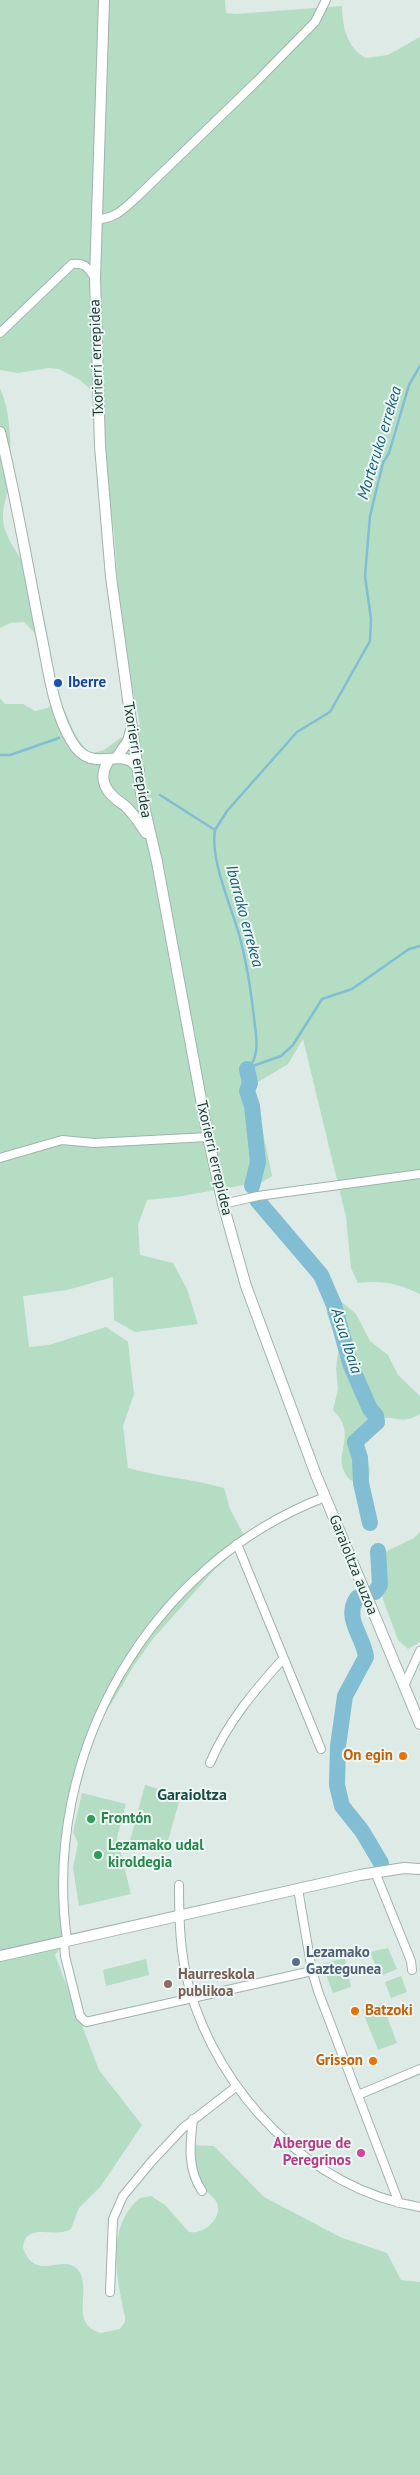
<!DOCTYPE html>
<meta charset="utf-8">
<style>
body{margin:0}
canvas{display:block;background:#ddeae5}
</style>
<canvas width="420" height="2475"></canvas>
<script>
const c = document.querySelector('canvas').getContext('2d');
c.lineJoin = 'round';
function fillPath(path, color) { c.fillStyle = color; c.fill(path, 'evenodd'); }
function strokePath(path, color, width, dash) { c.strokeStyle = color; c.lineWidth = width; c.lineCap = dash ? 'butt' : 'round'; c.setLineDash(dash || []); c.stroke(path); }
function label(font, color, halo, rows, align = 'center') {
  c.font = font + ' "PT Sans",sans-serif'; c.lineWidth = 4; c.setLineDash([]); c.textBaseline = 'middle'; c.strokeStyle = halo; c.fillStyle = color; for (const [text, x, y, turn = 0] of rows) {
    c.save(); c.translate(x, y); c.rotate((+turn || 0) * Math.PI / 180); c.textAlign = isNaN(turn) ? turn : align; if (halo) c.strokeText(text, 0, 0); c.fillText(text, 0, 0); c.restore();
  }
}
fillPath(new Path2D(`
 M0,0H225L226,13L235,14L342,6C342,25 347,49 366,58L388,55L420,37V1294C398,1283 382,1280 358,1283L351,1268L346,1217L303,1039L288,1064L253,1085L272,1176L254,1187L244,1185L176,1197L147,1200L138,1225L140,1255L173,1263L187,1289L198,1324L135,1332L114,1320L113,1277L67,1290L23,1296L29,1347L49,1345L106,1327L128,1342L134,1394L123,1426L128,1468C160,1477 192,1479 224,1488L230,1509L247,1541L215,1569L152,1640L133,1667L89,1741L78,1766L68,1806L58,1875L69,1937L55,1955L99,2070L142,2125L101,2186L79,2208L71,2229C55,2239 25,2221 23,2248C36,2284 63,2252 78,2270C93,2289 68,2324 101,2333L120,2329L125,2322V2316C117,2279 105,2227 140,2198L151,2196L165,2205L189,2232C204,2235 223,2218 217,2203C214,2197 207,2192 203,2188C190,2175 188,2163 186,2145L214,2146L264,2197L340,2237L387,2253L401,2280L420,2282V2475H0V698L5,704H23L35,711L48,708L57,695C68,712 74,745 93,753L104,750L140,724L130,677L118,586L114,533L105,477L102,400L80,380L59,369L49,368L18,373L0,370Z
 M0,389C12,412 12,460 8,486C7,497 2,509 3,520C5,539 18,552 26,568C36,588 42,608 46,629L37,635L24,622L10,623L0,628Z
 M325,1293L337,1298L356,1314L370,1341L388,1355L398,1375L420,1396V1414C399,1426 396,1414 379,1419L376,1426L359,1440C362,1451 382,1480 359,1482C353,1482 349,1480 346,1475C332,1452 359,1436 333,1410L338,1389L336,1368L339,1347L327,1314Z
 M420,1532V1642L408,1649L398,1640L380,1591L382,1584L379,1555L414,1538Z
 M145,1785L181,1795L165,1851L130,1841Z
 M82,1793L126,1804L117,1838L131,1894L79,1906L73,1868L78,1843L73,1832Z
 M388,1948L397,1969L380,1976L370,1952Z
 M345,1958L351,1987L333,1993L322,1964Z
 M146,1959L149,1975L106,1986L103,1970Z
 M401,1976L407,1992L391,1998L385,1982Z
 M382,2003L397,2043L378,2050L362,2010Z`), '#b4ddc4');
strokePath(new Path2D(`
 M0,755H10L59,738
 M160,795L215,830C210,862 232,907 240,938C247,964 251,991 254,1018C256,1035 261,1057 247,1069
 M215,830L227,811L297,732L330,712L370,641L371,619L365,576L370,516L383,463L389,453L409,385L420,366
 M250,1067L281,1056L293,1045L322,999L352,989L409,949L420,946`), '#81bdd3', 2.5);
strokePath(new Path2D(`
 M247,1069L250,1083L247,1091L252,1106L258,1162L252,1186
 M257,1200L321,1275L334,1305L351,1366L370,1409L376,1416L377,1422L355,1442L360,1458L361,1483L370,1523
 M375,1592L380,1585L378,1551
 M357,1598C343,1618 364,1637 366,1657L345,1696L338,1746L337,1785L342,1806L362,1831L381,1863`), '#81bdd3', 16);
const minor = new Path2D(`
 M98,219C115,219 125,208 137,197L256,82L315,22L326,0
 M0,333L72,264C85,262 88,268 95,278
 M0,1158L62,1140L94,1143L208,1137
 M223,1204L258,1196L420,1174
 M237,1544L321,1749
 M404,1686L420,1651
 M210,1763C227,1723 254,1691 283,1659
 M375,1872L411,1961L412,1970
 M179,1885C179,1920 180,1954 189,1987C218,2092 310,2190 420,2207
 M298,1889L312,1971L318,1991L399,2203
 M67,1940C41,1755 148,1565 325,1497
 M64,1941L65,1956L80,2016L86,2022L312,1971
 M358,2095L420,2069
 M193,2119C190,2144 187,2169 202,2191
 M110,2292L113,2219L123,2196L152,2161L183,2128L237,2086`);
const tertiary = new Path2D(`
 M104,0L95,278L100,446L111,577L141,793L157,862L208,1137L223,1204L246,1286L316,1475L420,1724
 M0,432C16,497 27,563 40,629C48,666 52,709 72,742C93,778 124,742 139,770
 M117,757L128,741L131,730
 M109,760C96,780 107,794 124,805C133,812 140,824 146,833
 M0,1956L360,1875L404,1868L420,1869`);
strokePath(minor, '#a0b2ad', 10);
strokePath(tertiary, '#a0b2ad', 12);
strokePath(minor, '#fff', 8);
strokePath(tertiary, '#fff', 10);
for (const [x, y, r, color] of [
 [58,683,5,"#1a4fb4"],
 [403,1756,5,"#e8710a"],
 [91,1819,5,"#2e9e5b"],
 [98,1855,5,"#2e9e5b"],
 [296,1962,5,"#5c6f8a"],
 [168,1984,5,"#8d6e63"],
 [355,2011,5,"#e8710a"],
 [373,2061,5,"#e8710a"],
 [361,2153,5,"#d1479c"]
]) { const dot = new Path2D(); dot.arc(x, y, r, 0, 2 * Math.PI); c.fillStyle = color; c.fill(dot); strokePath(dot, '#edf7f3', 2); }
label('15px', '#1e3a35', '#edf7f3', [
 ["Txorierri errepidea",97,358,-92],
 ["Txorierri errepidea",137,760,81],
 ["Txorierri errepidea",214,1158,77],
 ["Garaioltza auzoa",353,1565,68]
]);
label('bold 15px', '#164399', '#edf7f3', [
 ["Iberre",68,683]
], 'left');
label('bold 15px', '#c56008', '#edf7f3', [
 ["On egin",393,1756],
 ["Batzoki",365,2011,"left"],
 ["Grisson",363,2061]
], 'right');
label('bold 15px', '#27864d', '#edf7f3', [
 ["Frontón",101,1819],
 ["Lezamako udal",108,1846],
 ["kiroldegia",108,1863]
], 'left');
label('bold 15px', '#4e5e75', '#edf7f3', [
 ["Lezamako",306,1953],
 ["Gaztegunea",306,1970]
], 'left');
label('bold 15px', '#785e54', '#edf7f3', [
 ["Haurreskola",178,1975],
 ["publikoa",178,1992]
], 'left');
label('bold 15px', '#b23c85', '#edf7f3', [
 ["Albergue de",351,2144],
 ["Peregrinos",351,2161]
], 'right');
label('italic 16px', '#165c77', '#edf7f3', [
 ["Morteruko errekea",380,443,-73],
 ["Ibarrako errekea",244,916,75],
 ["Asua Ibaia",346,1341,72]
]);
label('bold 16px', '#1a4c45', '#edf7f3', [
 ["Garaioltza",192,1795]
]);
</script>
